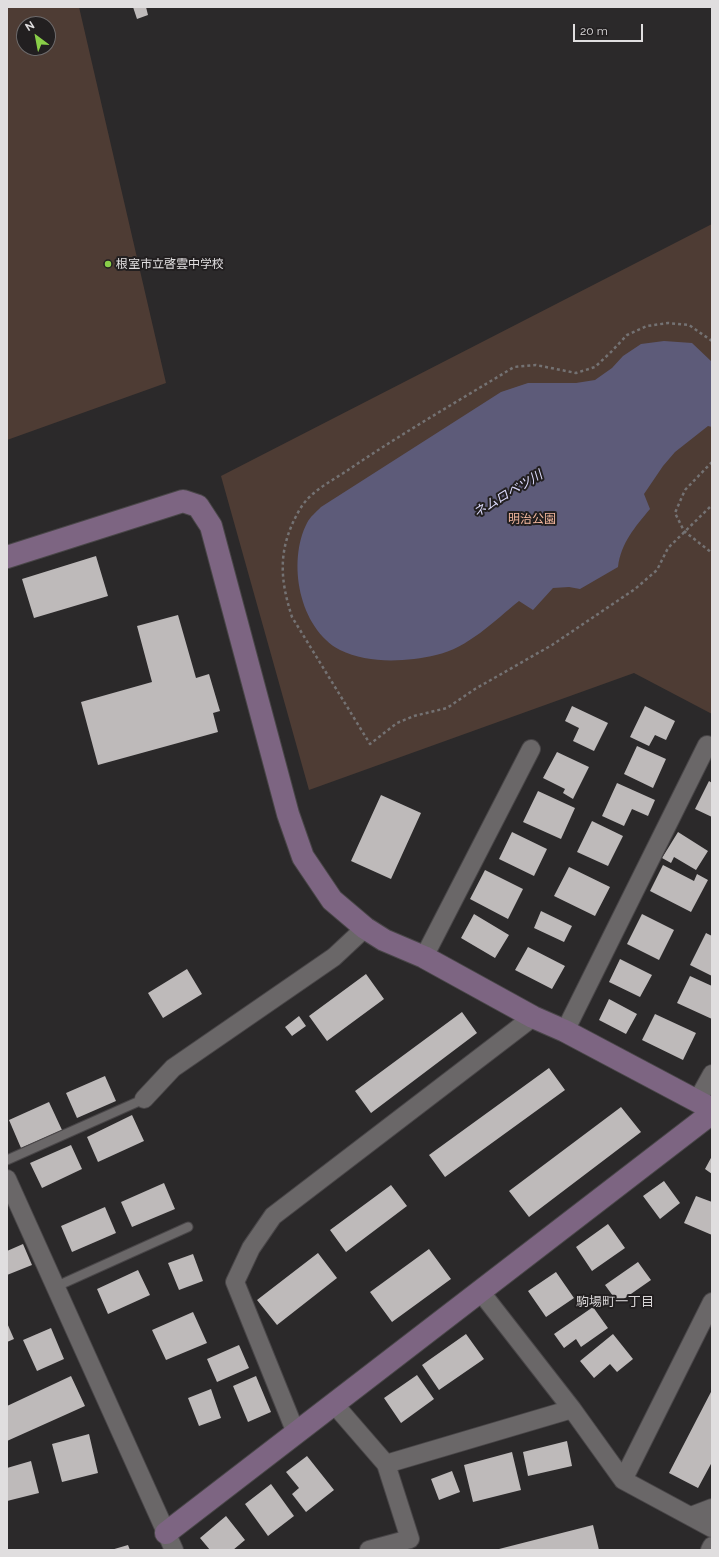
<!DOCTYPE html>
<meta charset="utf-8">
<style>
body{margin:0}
#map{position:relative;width:719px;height:1557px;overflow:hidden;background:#2b292a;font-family:Raleway,sans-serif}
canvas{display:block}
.frame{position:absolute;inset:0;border:8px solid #e0dedf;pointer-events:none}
.north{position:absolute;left:16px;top:16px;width:40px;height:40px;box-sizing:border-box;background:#221f20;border:1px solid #6e6b6c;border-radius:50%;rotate:328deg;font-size:11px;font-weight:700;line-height:16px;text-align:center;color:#e0dedf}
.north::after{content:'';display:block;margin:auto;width:14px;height:18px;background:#89ce48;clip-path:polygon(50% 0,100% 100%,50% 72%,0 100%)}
.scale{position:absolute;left:573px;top:24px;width:70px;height:18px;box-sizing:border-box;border:2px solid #e0dedf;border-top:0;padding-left:5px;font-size:12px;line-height:14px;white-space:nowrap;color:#e0dedf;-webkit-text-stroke:3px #221f20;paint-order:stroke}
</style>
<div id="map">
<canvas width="719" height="1557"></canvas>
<div class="frame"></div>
<div class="north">N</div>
<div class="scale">20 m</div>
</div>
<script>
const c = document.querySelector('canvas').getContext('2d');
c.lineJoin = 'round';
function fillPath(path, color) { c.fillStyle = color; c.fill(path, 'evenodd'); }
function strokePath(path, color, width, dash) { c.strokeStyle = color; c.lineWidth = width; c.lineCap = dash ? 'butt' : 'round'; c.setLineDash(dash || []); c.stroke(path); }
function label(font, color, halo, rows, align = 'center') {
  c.font = font + ' Raleway,"Noto Sans JP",sans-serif'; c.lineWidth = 4; c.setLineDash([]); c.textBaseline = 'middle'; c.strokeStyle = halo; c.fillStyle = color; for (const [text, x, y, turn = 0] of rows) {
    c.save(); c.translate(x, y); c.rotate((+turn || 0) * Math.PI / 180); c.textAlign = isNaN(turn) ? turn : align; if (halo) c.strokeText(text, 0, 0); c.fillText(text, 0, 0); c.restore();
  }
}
fillPath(new Path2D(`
 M7,7H79L166,383L7,440ZM24,24H48V48H24Z
 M712,224V714L634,673L309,790L221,476Z`), '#4e3c34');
fillPath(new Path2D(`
 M664,341L692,343L712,362V427L708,426L675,452L663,466L644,494L650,509C635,527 621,543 618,567L580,589L569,587L553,588L533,610L519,601C494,621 468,648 436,655C406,662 368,664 340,650C299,628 287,562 307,523C310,517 316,512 321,507L501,392L528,383H576L595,380L612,368L623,356L641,344Z`), '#5d5b79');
fillPath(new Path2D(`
 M133,7H146L148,15L137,19Z
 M96,556L108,596L34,618L22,579Z
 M178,615L196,678L209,674L220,711L213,713L218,732L98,765L81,702L152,682L137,626Z
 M572,706L608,723L594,751L573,741L579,728L565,721Z
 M645,706L675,721L666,740L655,735L649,746L630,737Z
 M637,746L666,759L653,788L624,774Z
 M557,752L589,767L573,799L563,793L565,789L543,778Z
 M709,781L712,783V817L695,809Z
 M617,783L655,800L648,816L632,809L624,826L602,816Z
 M538,791L575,808L561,839L523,822Z
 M381,795L421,813L391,879L351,861Z
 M592,821L623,836L608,866L577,852Z
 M512,832L547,849L534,876L499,859Z
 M678,832L708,851L696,870L674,857L671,863L662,858Z
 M663,865L694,881L697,874L708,880L691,912L650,891Z
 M569,867L610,887L595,916L554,896Z
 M485,870L523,889L508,919L470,899Z
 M541,911L572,926L564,942L534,928Z
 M474,914L509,935L495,958L461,938Z
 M642,914L674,930L659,960L627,944Z
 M706,933L712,936V976L690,965Z
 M528,947L565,966L552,989L515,970Z
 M620,959L652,975L640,997L609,982Z
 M187,969L202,994L163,1018L148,993Z
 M366,974L384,999L327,1041L309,1016Z
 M690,976L712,986V1019L677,1003Z
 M609,999L637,1014L626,1034L599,1020Z
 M462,1012L477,1033L371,1113L355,1091Z
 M655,1014L696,1033L683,1060L642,1040Z
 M299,1016L306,1026L292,1036L285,1027Z
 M549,1068L565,1090L445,1177L429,1155Z
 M105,1076L116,1101L77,1118L66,1093Z
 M49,1102L62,1130L21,1148L9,1120Z
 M621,1107L641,1132L529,1217L509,1191Z
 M132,1115L144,1141L98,1162L87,1137Z
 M71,1145L82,1169L42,1188L30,1163Z
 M712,1156V1174L705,1169Z
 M664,1181L680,1203L660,1219L643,1196Z
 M164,1183L175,1209L132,1227L121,1202Z
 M391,1185L407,1206L346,1252L330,1230Z
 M696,1196L712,1202V1235L684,1223Z
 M105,1207L116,1233L72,1252L61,1226Z
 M608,1224L625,1248L592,1271L576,1247Z
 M23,1244L32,1265L7,1275V1251Z
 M429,1249L451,1279L392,1322L370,1292Z
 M318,1253L337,1278L277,1325L257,1300Z
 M193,1254L203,1281L179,1290L168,1263Z
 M638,1262L651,1280L618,1303L605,1285Z
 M138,1270L150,1295L108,1314L97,1289Z
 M556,1272L574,1298L546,1317L528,1291Z
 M593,1307L608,1328L581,1347L576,1339L564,1348L554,1334Z
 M193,1312L207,1343L166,1360L152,1330Z
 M7,1323L14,1339L7,1342Z
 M51,1328L64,1359L37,1371L23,1340Z
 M466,1334L484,1359L439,1390L422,1365Z
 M613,1334L633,1359L617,1372L610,1364L594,1378L580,1361Z
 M239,1345L249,1368L217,1382L207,1359Z
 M417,1375L434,1399L401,1423L384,1398Z
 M71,1376L85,1406L7,1441V1406Z
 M256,1376L271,1412L248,1422L233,1386Z
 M211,1389L221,1418L199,1426L188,1398Z
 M712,1390V1462L698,1488L669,1473Z
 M89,1434L98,1473L62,1482L52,1444Z
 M567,1441L572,1466L528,1476L523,1452Z
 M512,1452L521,1490L473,1502L464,1465Z
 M307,1456L334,1490L306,1512L292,1494L299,1488L286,1472Z
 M31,1461L39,1493L7,1501V1468Z
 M452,1471L460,1492L439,1500L431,1479Z
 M271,1484L294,1516L268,1536L245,1504Z
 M226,1516L245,1540L233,1550H210L200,1538Z
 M593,1525L599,1550H500L499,1549Z
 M128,1545L130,1550H111Z`), '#bebaba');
const lane = new Path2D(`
 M7,1160L144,1099
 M55,1287L188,1227`);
const street = new Path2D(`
 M424,957L531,749
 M565,1031L707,745
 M144,1099L173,1068L334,957L365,928
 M697,1101L712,1074
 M7,1179L174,1550
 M480,1291L572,1409L623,1480L712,1528
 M334,1404L386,1464L410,1539L369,1550
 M296,1433L235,1282L251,1248L273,1216L533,1017
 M386,1464L572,1409
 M623,1480L712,1302
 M691,1516L712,1508
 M710,1550L712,1546`);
const secondary = new Path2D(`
 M7,557L183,501L198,506L211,526L288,814L303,857L332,900L365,928L384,940L424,957L533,1017L565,1031L712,1109
 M166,1533L712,1113`);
strokePath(lane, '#494648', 11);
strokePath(street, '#494648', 20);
strokePath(secondary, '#494648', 24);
strokePath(new Path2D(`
 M712,341L689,325L668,323L647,326L627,335L611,352L595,367L576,373L536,365L514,367C460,400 404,432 351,468C334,480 311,490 300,509C278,547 279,577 292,617L370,744L397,723L414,716L447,708L475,689L552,645L635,589L657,570L668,548L712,505
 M712,462L685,490L675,513L684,531L712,553`), '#747273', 2.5, [3, 3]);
strokePath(lane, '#6a6768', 9);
strokePath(street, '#6a6768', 18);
strokePath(secondary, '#7d6582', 22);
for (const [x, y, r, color] of [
 [108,264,4,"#89ce48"]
]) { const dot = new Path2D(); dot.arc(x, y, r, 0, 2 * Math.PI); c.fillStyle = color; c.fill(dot); strokePath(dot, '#221f20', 1.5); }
label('12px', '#e0dedf', '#221f20', [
 ["根室市立啓雲中学校",116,264]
], 'left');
label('12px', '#f3b79d', '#221f20', [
 ["明治公園",532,519]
]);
label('italic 13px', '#dddbfd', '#221f20', [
 ["ネムロベツ川",508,494,-31]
]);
label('13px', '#d8d5d6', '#221f20', [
 ["駒場町一丁目",615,1302]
]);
</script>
